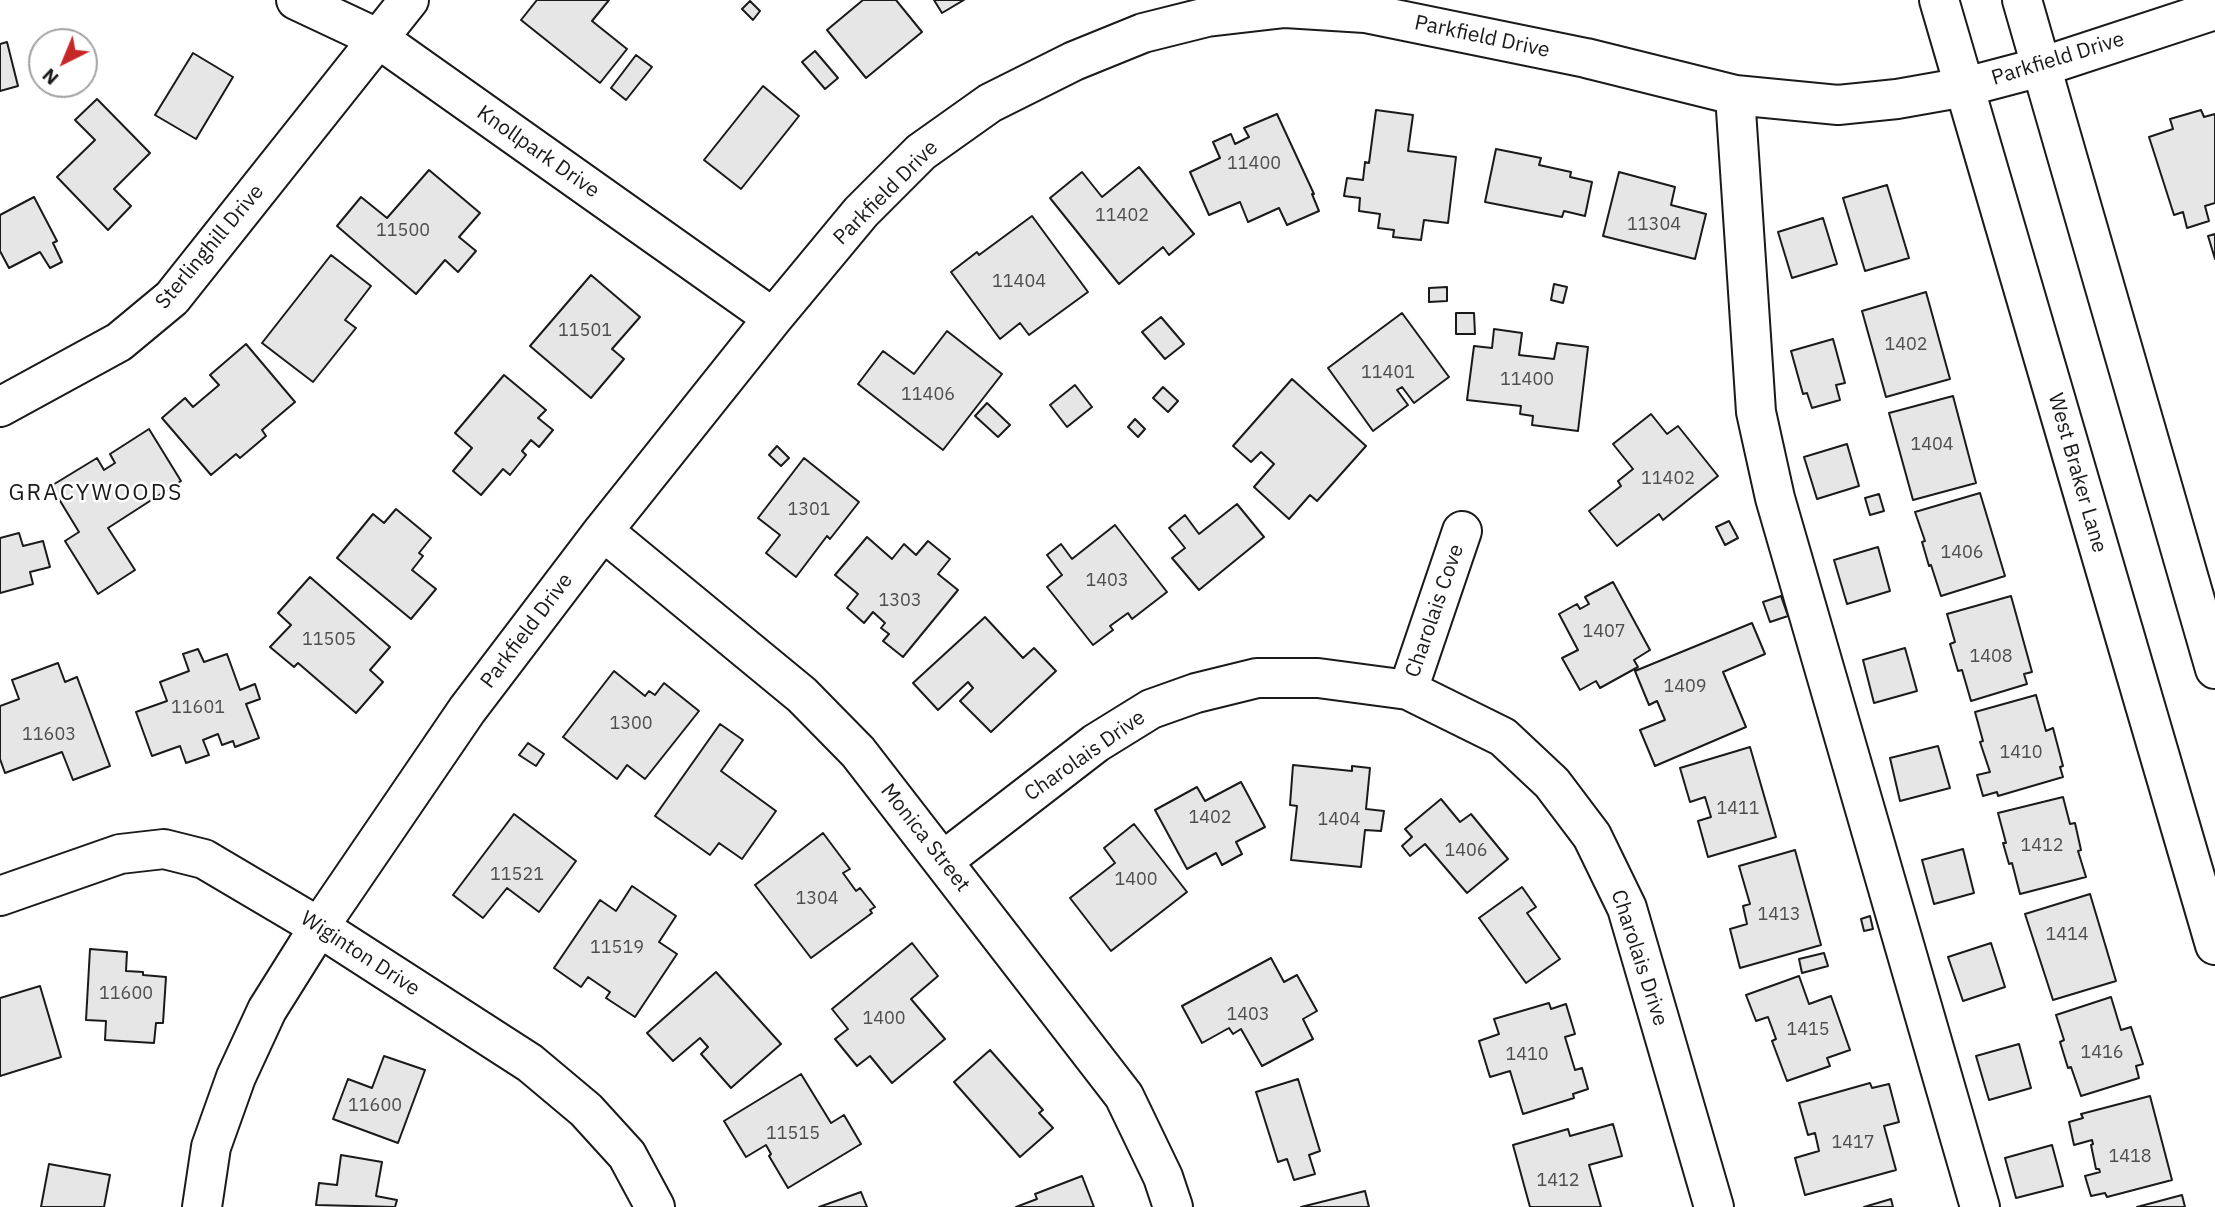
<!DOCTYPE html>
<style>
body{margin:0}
#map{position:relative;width:2215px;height:1207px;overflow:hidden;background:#fff;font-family:"IBM Plex Sans",sans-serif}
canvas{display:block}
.north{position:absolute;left:28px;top:28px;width:70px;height:70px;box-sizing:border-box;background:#fff;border:2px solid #a3a3a3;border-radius:50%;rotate:223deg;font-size:19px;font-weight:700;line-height:28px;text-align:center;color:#1a1a1a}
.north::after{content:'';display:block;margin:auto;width:24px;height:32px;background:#c62828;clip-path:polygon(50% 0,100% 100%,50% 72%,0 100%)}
</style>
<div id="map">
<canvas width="2215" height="1207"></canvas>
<div class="north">N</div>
</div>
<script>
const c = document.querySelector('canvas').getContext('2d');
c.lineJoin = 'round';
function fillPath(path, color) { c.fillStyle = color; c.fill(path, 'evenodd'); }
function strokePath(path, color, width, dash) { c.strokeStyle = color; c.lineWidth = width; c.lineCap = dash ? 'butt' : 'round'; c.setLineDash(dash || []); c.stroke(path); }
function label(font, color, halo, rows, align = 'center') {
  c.font = font + ' "IBM Plex Sans",sans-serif'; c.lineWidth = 5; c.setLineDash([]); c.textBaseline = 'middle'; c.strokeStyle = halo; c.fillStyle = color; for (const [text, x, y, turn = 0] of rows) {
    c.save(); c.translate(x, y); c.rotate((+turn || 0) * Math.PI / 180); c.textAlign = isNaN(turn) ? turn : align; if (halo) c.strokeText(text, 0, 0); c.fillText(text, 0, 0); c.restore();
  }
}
const building = new Path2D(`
 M537,0H609L592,21L627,49L600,83L521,20Z
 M863,0H896L922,32L866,78L827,30Z
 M934,0H964L942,13Z
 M750,1L760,11L753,20L742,9Z
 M7,42L18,86L0,91V44Z
 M815,51L838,78L825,89L802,62Z
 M193,53L233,77L196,139L155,115Z
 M636,55L652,67L626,100L611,88Z
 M763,86L799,116L741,189L704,160Z
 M97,99L150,153L114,189L131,206L108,230L57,177L95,140L75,120Z
 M1376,110L1413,115L1408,151L1456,157L1448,223L1424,220L1421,240L1393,237L1394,230L1378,228L1380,214L1359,211L1360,198L1344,196L1347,178L1363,180L1365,162L1369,163Z
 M2201,110L2204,117L2215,114V203L2205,206L2209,221L2187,228L2183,212L2174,215L2149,137L2173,129L2170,119Z
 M1277,114L1314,194H1312L1319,211L1287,225L1279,208L1248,222L1240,202L1209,215L1190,172L1220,158L1213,142L1231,134L1235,144L1249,137L1244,128Z
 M1496,149L1541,158L1539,165L1571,172L1570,177L1592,182L1585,216L1564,211L1562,217L1485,202Z
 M1139,167L1194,234L1169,255L1163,247L1119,284L1050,198L1082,172L1102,197Z
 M429,170L480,213L459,237L476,251L458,272L445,260L416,294L337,226L361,197L387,218Z
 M1619,172L1675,187L1671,205L1706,214L1695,259L1603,236Z
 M1887,185L1909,258L1865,271L1843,198Z
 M34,197L57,241L53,243L62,262L50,268L40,252L9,268L0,251V215Z
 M1032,216L1088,292L1029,335L1020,323L1000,339L951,272L977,252L979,255Z
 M1823,218L1837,264L1792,278L1778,232Z
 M2215,234V259L2208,236Z
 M331,255L371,286L345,320L356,328L313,382L262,343Z
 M591,275L640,317L612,349L624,359L591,398L530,346Z
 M1554,284L1567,287L1563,303L1551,300Z
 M1447,287V301L1429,302V288Z
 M1926,292L1950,379L1886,397L1862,311Z
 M1402,313L1449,377L1414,403L1402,387L1397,390L1408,405L1373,431L1328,368Z
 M1456,313H1474L1475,334H1456Z
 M1161,317L1184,344L1165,359L1142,332Z
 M1494,329L1522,333L1519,355L1554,359L1557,343L1588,347L1578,431L1532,425L1533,416L1520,414L1521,406L1467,400L1474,346L1492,348Z
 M947,331L1002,374L943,450L858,384L883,351L914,374Z
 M1833,339L1845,383L1836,385L1840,400L1812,408L1807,393L1803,394L1791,351Z
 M246,344L295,402L262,430L266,436L240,458L236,454L211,475L162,418L185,398L193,407L219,385L210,375Z
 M504,375L546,410L538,418L553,430L539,447L531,440L522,451L526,455L510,475L503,469L481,495L453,471L472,448L455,433Z
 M1292,379L1366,446L1317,501L1310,495L1289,519L1254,487L1274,464L1261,452L1251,462L1233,446Z
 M1075,385L1092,407L1067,427L1050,405Z
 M1163,387L1178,401L1168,412L1153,398Z
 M1953,396L1976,483L1913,500L1889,413Z
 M987,403L1010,425L998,437L975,416Z
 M1651,414L1667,434L1678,426L1718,476L1663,520L1659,514L1617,546L1589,511L1621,486L1618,481L1633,469L1613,444Z
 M1135,419L1145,429L1138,437L1128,427Z
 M149,429L181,481L108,528L135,570L98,594L65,541L79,532L51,486L97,458L104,470L115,463L110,454Z
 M1847,444L1859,486L1817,499L1804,457Z
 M777,446L789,458L781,466L769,455Z
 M804,458L859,502L830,539L827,536L796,577L766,553L780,535L758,518Z
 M1980,493L2005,576L1941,596L1931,565L1929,566L1922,542L1925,541L1915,512Z
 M1879,494L1884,511L1870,515L1865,498Z
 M1237,504L1264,537L1199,590L1172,558L1185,548L1169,528L1185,515L1199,534Z
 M396,509L431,538L419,553L423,556L412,570L436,589L411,619L337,558L373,514L384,523Z
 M1729,521L1738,538L1725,545L1716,527Z
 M1115,525L1167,592L1132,619L1128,613L1110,626L1113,630L1093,645L1047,587L1062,575L1047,555L1061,544L1072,559Z
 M19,533L23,546L43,541L50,567L30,572L33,584L0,593V538Z
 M867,537L892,559L904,544L916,555L928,541L950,559L938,574L958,590L903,657L883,641L889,634L881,628L885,623L873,612L864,623L847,608L858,594L835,575Z
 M1878,547L1890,591L1847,604L1834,560Z
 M310,577L390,647L370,670L383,682L356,713L298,663L294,667L270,647L291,625L278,613Z
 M1613,582L1650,650L1634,660L1638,667L1600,688L1596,681L1580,690L1562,658L1578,650L1559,614L1577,604L1580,609L1589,604L1585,597Z
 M1781,596L1788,616L1770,622L1763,602Z
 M2011,596L2032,672L2024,674L2027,684L1971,701L1962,670L1958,671L1950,644L1955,642L1947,614Z
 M985,617L1023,658L1034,648L1056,671L991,732L960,701L973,688L968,682L938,710L913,683Z
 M1752,623L1765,654L1723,672L1746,727L1655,766L1640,730L1665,720L1657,701L1649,705L1635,671Z
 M1905,648L1917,691L1874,703L1863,660Z
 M198,649L204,662L227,654L240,690L255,684L260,699L246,704L259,738L235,747L233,741L222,745L218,734L203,740L209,755L186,763L180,746L152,756L136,712L167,701L160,682L189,671L183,654Z
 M58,663L65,682L77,677L110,766L73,780L62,752L5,773L0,759V706L19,699L12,680Z
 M614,671L645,696L649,691L655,695L664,683L699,711L645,779L627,765L617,779L563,737Z
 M2036,695L2046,731L2053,728L2063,766L2060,767L2063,777L1998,796L1997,792L1983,796L1977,775L1990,772L1980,742L1983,741L1975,712Z
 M720,724L743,740L721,771L776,811L742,859L719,843L710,855L655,816Z
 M528,743L544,754L536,766L519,755Z
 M1938,746L1950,788L1900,801L1890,758Z
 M1750,747L1776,837L1708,857L1698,821L1711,817L1705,797L1690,802L1680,768Z
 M1293,765L1352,771V766L1370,768L1366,809L1384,811L1381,831L1365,830L1361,867L1291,860L1297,806L1290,805Z
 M1241,782L1265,827L1236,842L1242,854L1222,865L1216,853L1187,869L1155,810L1197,787L1205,801Z
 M2063,797L2070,824L2075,823L2081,850L2078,851L2086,877L2020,894L2012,863L2009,864L2003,843H2006L1998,813Z
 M1441,799L1460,822L1471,814L1508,859L1467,893L1425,844L1410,856L1402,846L1412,837L1405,829Z
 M514,814L576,861L539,912L507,888L483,918L453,895Z
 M1134,824L1187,892L1111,951L1070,898L1115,863L1104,848Z
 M823,833L850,869L843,873L856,891L860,888L875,907L870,910L872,913L811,958L755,885Z
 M1963,849L1974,893L1934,904L1922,860Z
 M1795,850L1821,945L1740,968L1730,929L1747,924L1743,906L1750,904L1739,866Z
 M632,886L676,916L659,942L677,954L635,1017L606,998L610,992L588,977L581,987L554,968L600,900L616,911Z
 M1522,887L1536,907L1527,913L1560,959L1526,983L1479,918Z
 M2090,894L2116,981L2053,1000L2025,914Z
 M1870,916L1873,929L1864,931L1861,919Z
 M912,943L938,976L911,999L945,1039L892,1083L870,1056L857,1066L835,1039L848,1029L832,1009Z
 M1991,943L2005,987L1963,1001L1948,957Z
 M90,949L127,952L126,971L143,972V975L166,977L163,1023H156L154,1043L105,1040L106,1021L86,1020Z
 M1824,953L1828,966L1802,973L1799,959Z
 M1271,958L1284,982L1297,975L1317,1011L1303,1019L1313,1039L1262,1066L1241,1029L1233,1034L1229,1028L1202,1043L1182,1006Z
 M716,972L781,1044L731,1088L701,1054L708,1047L700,1038L673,1061L647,1033Z
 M1799,976L1809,1004L1831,996L1850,1050L1827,1058L1830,1066L1787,1081L1772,1041L1776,1039L1768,1017L1756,1021L1746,995Z
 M40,986L61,1057L0,1076V998Z
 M2111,997L2121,1030L2131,1027L2143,1064L2136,1066L2139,1078L2081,1096L2071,1067L2068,1068L2060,1042L2064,1040L2056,1015Z
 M1549,1003L1551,1009L1566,1004L1575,1034L1565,1037L1575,1070L1582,1068L1588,1089L1573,1094L1574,1098L1523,1114L1510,1071L1490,1077L1479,1041L1499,1034L1494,1019Z
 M2019,1044L2031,1088L1989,1100L1976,1056Z
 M990,1050L1043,1110L1039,1113L1053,1128L1020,1157L954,1082Z
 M384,1056L425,1070L398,1143L333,1119L348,1079L372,1088Z
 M801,1074L831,1123L844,1115L861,1144L788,1188L769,1156L771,1154L766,1145L746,1157L724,1121Z
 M1298,1079L1320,1151L1309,1155L1315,1174L1294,1180L1287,1159L1278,1162L1256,1092Z
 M1870,1083L1872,1088L1889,1084L1899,1122L1884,1126L1896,1170L1805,1195L1795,1158L1819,1151L1815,1133L1808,1135L1799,1103Z
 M2150,1096L2172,1180L2107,1197L2105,1193L2091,1196L2085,1176L2100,1172L2099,1169H2096L2091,1145L2093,1144L2092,1140L2074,1145L2069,1122L2083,1118L2081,1114Z
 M1613,1124L1622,1156L1589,1165L1601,1207H1530L1513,1145L1568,1129L1570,1136Z
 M2052,1145L2063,1186L2016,1198L2005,1158Z
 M341,1155L382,1162L376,1196L397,1200L395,1207L316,1205L319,1183L337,1185Z
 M49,1164L110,1175L104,1207H41Z
 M1082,1176L1094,1207H1016L1037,1199L1035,1194Z
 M1365,1191L1369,1207H1301Z
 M861,1192L867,1207H819Z
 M2182,1195L2185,1207H2137Z
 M1891,1199L1893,1207H1864Z`);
fillPath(building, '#e6e6e6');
strokePath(building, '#1a1a1a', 2);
const minor = new Path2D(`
 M296,0L379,39L773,318
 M1735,95L1756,412L1775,498L1980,1207
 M0,407L119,342L172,298L409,0
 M603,531L802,695L858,752L1124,1096L1163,1177L1173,1207
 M1408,690L1462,531
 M943,861L1096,743L1151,709L1196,693L1257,678H1318L1408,690L1503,737L1552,783L1592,836L1627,908L1714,1207
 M0,896L120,854L164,849L204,859L319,927L530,1063L586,1110L627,1155L655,1207
 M202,1207L211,1147L236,1077L267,1010L319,927L467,710L603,531L773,318L861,212L921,152L990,103L1074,61L1143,33L1207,17L1285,8L1365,13L1586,58L1735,95L1838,105L1897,99L1965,87L2041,67L2215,10`);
const major = new Path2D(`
 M1939,0L2215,945
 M2022,0L2215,669`);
strokePath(minor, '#1a1a1a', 42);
strokePath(major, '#1a1a1a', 42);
strokePath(minor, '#fff', 38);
strokePath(major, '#fff', 38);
label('18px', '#4d4d4d', null, [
 ["11400",1254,164],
 ["11402",1122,216],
 ["11304",1654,225],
 ["11500",403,231],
 ["11404",1019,282],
 ["11501",585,331],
 ["1402",1906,345],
 ["11401",1388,373],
 ["11400",1527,380],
 ["11406",928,395],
 ["1404",1932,445],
 ["11402",1668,479],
 ["1301",809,510],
 ["1406",1962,553],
 ["1403",1107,581],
 ["1303",900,601],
 ["1407",1604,632],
 ["11505",329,640],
 ["1408",1991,657],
 ["1409",1685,687],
 ["11601",198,708],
 ["1300",631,724],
 ["11603",49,735],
 ["1410",2021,753],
 ["1411",1738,809],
 ["1402",1210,818],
 ["1404",1339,820],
 ["1412",2042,846],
 ["1406",1466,851],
 ["11521",517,875],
 ["1400",1136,880],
 ["1304",817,899],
 ["1413",1779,915],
 ["1414",2067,935],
 ["11519",617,948],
 ["11600",126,994],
 ["1403",1248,1015],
 ["1400",884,1019],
 ["1415",1808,1030],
 ["1416",2102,1053],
 ["1410",1527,1055],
 ["11600",375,1106],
 ["11515",793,1134],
 ["1417",1853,1143],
 ["1418",2130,1157],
 ["1412",1558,1181]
]);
label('21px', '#1a1a1a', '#fff', [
 ["Parkfield Drive",1482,37,12],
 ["Parkfield Drive",2058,59,-17],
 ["Knollpark Drive",538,152,35],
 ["Parkfield Drive",886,193,-45],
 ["Sterlinghill Drive",210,247,-50],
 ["West Braker Lane",2077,473,74],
 ["Charolais Cove",1435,611,-71],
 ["Parkfield Drive",527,631,-53],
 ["Charolais Drive",1085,756,-35],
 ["Monica Street",925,838,52],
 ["Wiginton Drive",360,954,33],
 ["Charolais Drive",1639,958,72]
]);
c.letterSpacing = '2px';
label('23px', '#1a1a1a', '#fff', [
 ["GRACYWOODS",96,493]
]);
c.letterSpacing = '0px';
</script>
